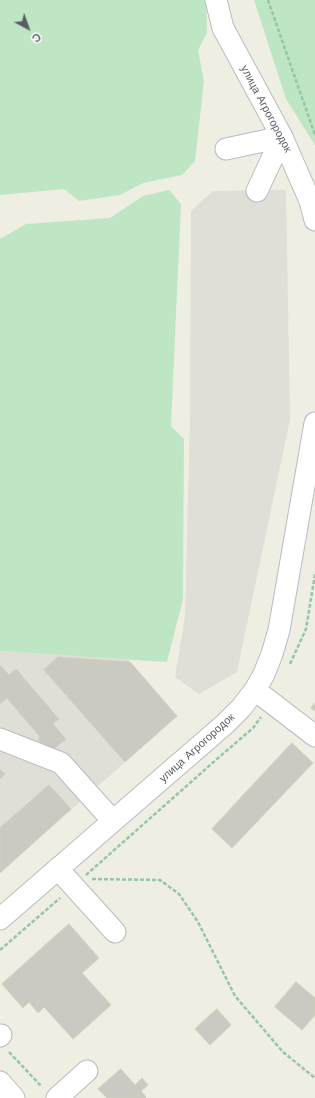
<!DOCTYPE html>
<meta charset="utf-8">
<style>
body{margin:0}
#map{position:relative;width:315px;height:1098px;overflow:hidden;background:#eeeee3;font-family:"Work Sans",sans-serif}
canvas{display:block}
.north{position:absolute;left:8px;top:8px;width:40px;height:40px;-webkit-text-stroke:3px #fff;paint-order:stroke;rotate:139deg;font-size:11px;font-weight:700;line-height:16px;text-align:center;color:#5b5d64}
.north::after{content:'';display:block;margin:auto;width:14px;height:18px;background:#5b5d64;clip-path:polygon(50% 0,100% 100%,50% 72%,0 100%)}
</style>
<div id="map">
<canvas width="315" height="1098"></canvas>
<div class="north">С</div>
</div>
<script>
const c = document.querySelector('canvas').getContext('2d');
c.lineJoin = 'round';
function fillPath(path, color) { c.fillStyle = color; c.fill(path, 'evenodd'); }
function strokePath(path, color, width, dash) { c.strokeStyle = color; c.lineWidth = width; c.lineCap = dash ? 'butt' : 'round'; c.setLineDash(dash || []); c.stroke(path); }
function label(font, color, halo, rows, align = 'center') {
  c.font = font + ' "Work Sans",sans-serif'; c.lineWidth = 3.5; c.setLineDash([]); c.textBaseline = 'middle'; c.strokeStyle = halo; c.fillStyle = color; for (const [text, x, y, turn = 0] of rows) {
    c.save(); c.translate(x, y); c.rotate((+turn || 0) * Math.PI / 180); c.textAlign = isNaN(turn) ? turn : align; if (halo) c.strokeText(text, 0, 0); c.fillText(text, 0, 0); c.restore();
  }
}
fillPath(new Path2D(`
 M286,190L290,419L237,672L199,694L175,677L185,616L190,420L191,211L213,191Z
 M0,651L128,659L177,716L0,873Z`), '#dfdfd7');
fillPath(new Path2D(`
 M0,0H206L207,33L198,50L204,81L195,161L182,175L143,183L120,195L79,201L64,189L0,195Z
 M254,0H315V145L286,99Z
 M169,190L181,204L171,426L184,439L183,599L167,662L0,651V239L26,224L110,218L143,196Z`), '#bee6c5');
const building = new Path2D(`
 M58,657L130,662L177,716L125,762L44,670Z
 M0,665L9,675L16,669L59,719L53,724L66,739L49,753L38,739L40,737L7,698L0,704Z
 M315,703V711L311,708Z
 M292,743L313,763L232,848L212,829Z
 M0,769L5,774L0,779Z
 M49,785L71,809L0,873V828Z
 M69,924L99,958L82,973L111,1005L73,1039L44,1007L38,1013L29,1002L23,1008L2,984Z
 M296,982L315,998V1015L302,1030L275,1007Z
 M217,1009L231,1025L210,1045L195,1029Z
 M121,1069L135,1085L142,1078L148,1085L141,1091L146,1097L145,1098H107L98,1089Z`);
fillPath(building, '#cbcac2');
strokePath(building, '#d3d0c1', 1);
const minor = new Path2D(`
 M216,0L223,28L282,137L310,201L315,220
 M226,149L282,137
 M257,191L282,137
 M255,690L315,736
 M0,739L61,763L113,821
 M58,869L115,932
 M0,919L225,724L241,708L255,690L264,674L272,654L279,630L315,423
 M0,1036L1,1035
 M0,1082L14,1098
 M57,1098L87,1071`);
strokePath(minor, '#babbc2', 23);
strokePath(new Path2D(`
 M268,0L315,135
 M290,664L306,629L315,574
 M86,875L217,759L253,728L261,717
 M92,879L160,880L179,894L198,922L235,996L283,1052L315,1078
 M0,950L60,898
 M9,1052L42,1087`), '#96c5ab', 2.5, [4, 2]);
strokePath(minor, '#fff', 21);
label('11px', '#5b5d64', '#fff', [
 ["улица Агрогородок",266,109,62],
 ["улица Агрогородок",197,748,-42]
]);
</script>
